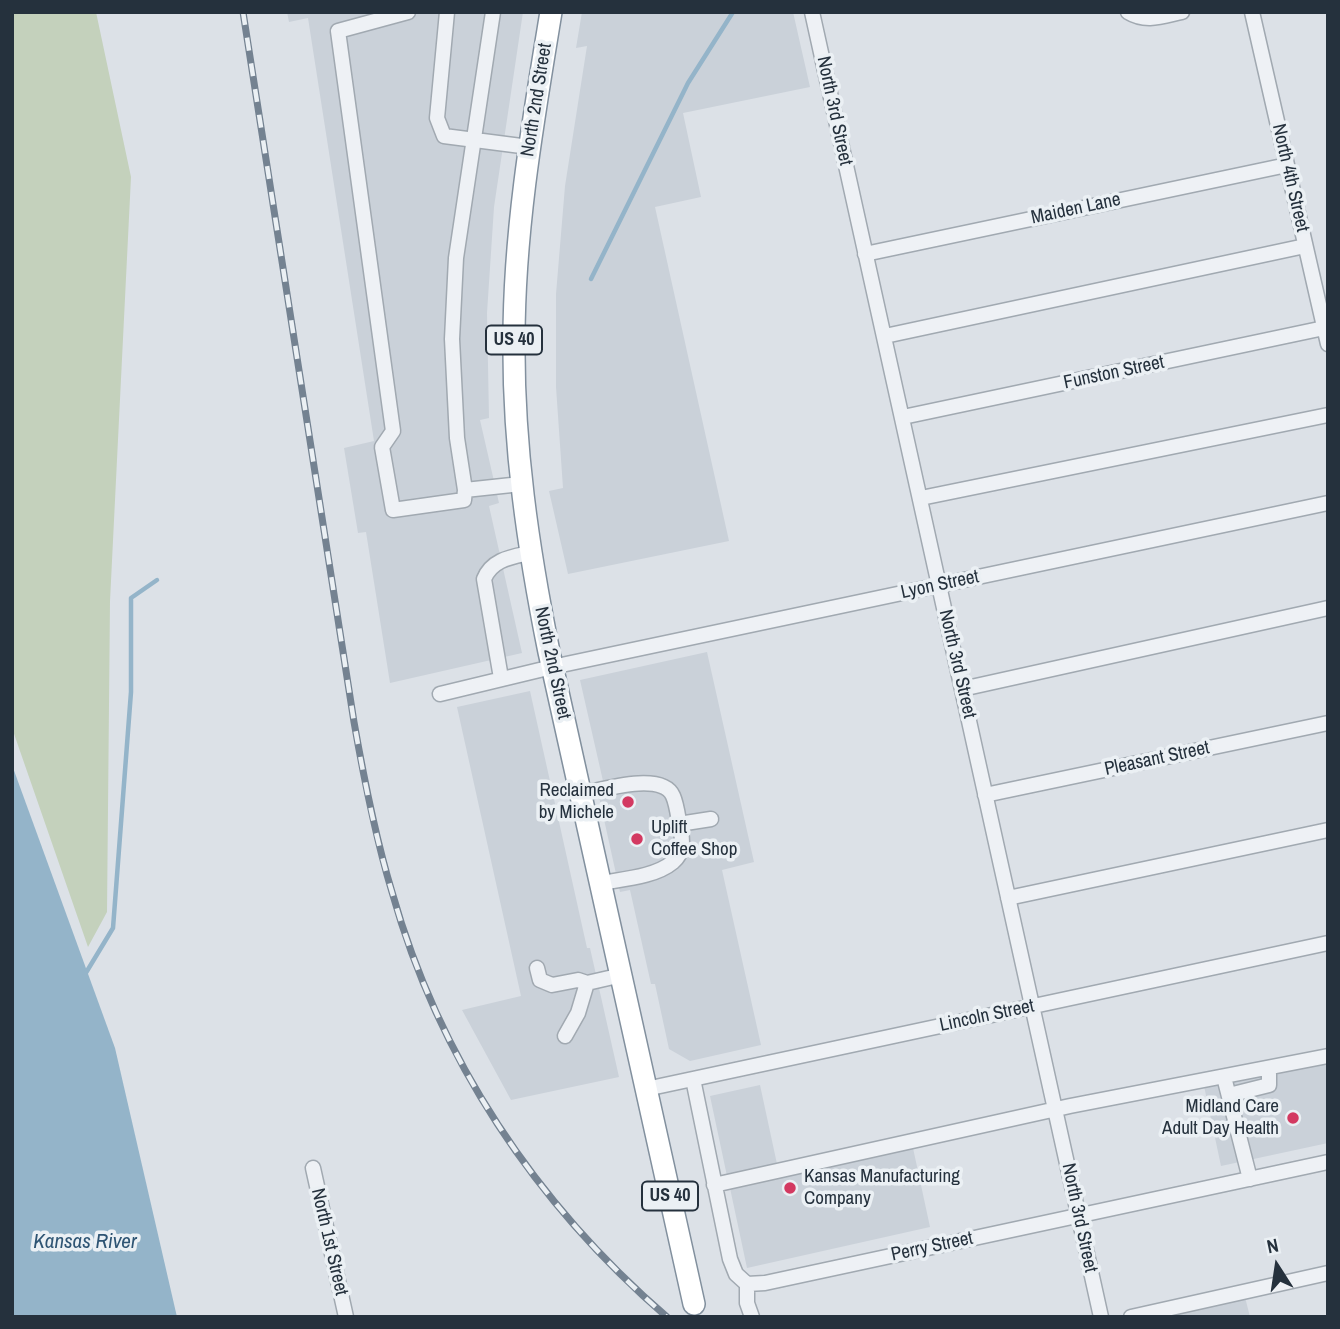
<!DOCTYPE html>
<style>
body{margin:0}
#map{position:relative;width:1340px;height:1329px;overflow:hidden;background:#dce1e7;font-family:"Archivo Narrow",sans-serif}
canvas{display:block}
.frame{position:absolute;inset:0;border:14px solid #25313d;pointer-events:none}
.north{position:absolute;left:1242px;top:1231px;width:70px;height:70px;-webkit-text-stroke:5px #ebf0f4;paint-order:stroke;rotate:348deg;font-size:19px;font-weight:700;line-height:28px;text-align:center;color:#25313d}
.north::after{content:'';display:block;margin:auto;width:24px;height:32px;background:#25313d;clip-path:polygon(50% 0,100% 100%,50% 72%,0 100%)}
</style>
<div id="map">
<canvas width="1340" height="1329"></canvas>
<div class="frame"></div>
<div class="north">N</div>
</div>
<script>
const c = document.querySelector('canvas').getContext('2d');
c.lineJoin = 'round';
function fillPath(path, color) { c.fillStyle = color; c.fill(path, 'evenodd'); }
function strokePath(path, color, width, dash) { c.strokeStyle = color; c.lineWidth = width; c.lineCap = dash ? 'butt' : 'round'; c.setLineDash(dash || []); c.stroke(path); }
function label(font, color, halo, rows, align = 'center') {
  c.font = font + ' "Archivo Narrow",sans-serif'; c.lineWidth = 7; c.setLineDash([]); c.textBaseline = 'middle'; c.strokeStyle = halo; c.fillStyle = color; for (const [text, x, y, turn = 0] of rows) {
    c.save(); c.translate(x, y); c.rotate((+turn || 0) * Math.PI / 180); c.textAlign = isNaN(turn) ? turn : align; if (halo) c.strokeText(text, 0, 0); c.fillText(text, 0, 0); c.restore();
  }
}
fillPath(new Path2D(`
 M287,12H523L494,207L487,313L489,418L480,420L499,503L489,506L522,653L390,683L366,532L358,533L344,448L374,441L308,18L289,22Z
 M582,12H793L810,87L683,113L701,197L655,207L729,541L568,574L549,491L563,488L556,387V294L565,186L587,46L576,48Z
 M707,652L754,862L722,870L761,1045L690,1061L669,1049L655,984H651L630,890L620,892L596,783L603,781L580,680Z
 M530,691L587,948H590L619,1077L511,1100L462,1010L521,996L457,707Z
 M1328,1060V1143L1221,1166L1204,1086Z
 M760,1085L777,1164L727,1176L710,1096Z
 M913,1148L930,1227L747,1268L730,1188Z
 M1245,1297L1250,1317H1149Z`), '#cad1d9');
fillPath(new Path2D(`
 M12,12H96L131,177L110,601L107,912L88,947L12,728Z`), '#c4d1bc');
fillPath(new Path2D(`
 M12,765L115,1048L177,1317H12Z`), '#94b4c9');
strokePath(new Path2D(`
 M591,279L688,83L733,12
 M84,976L113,928L131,692V598L157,580`), '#94b4c9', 4.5);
const minor = new Path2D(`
 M408,12L338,31L393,431L382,447L393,510L464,500L465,490L521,484
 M447,12L437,118L444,136L529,147
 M812,12L1101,1317
 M1128,12C1146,23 1163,16 1182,12
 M1252,12L1328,344
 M865,254L1287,165
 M885,336L1305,246
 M903,417L1324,328
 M465,490L457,438L452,339L456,258L493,12
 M921,498L1328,415
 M501,678L484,579C492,559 512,557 530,553
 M962,689L1328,608
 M440,694L552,667L1328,503
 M581,794C601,790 662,771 673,796C677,805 678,817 680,827C683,840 684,853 673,862C655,877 623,879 601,883
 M985,795L1328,723
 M679,824L711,819
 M1008,898L1328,830
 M537,968L540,980L552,985L578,980L587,983L622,975
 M565,1036L578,1013L587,983
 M1224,1077L1250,1179
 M693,1079L730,1259L736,1274L747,1284L765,1283L1328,1162
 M646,1089L1328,943
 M1229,1095L1269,1085V1068
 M313,1168L346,1317
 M714,1185L1070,1106L1328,1056
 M747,1284V1303L752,1317
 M1131,1317L1328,1273`);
const highway = new Path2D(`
 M551,12C533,121 514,230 514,340C513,445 528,548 549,652L694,1304`);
strokePath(minor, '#a1a9b1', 17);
strokePath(highway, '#82909e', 24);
strokePath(minor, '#eef1f5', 14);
strokePath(highway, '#fff', 21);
const rail = new Path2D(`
 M243,12L354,722C364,779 375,836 392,892C439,1059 536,1204 667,1317`);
strokePath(rail, '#748291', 7);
strokePath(rail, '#ebf0f4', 4.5, [13]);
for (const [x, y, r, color] of [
 [628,802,7,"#d33961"],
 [637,839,7,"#d33961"],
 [1293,1118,7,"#d33961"],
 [790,1188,7,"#d33961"]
]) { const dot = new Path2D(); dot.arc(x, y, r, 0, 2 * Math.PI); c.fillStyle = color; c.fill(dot); strokePath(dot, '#ebf0f4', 2.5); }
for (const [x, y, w] of [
 [514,340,56],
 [670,1196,56]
]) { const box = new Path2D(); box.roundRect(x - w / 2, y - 14.5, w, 29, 5); c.fillStyle = '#ebf0f4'; c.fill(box); strokePath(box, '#25313d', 2); }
label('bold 18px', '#25313d', null, [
 ["US 40",514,340],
 ["US 40",670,1196]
]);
label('19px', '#25313d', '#ebf0f4', [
 ["North 2nd Street",537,100,-81],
 ["North 3rd Street",834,111,78],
 ["North 4th Street",1290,178,77],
 ["Maiden Lane",1076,209,-12],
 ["Funston Street",1114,373,-12],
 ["Lyon Street",940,585,-12],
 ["North 2nd Street",552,663,78],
 ["North 3rd Street",957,664,77],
 ["Pleasant Street",1157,759,-12],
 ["Lincoln Street",987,1016,-12],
 ["North 3rd Street",1079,1218,78],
 ["North 1st Street",329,1242,77],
 ["Perry Street",932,1247,-12]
]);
label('19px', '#25313d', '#ebf0f4', [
 ["Reclaimed",614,791],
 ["by Michele",614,813],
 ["Uplift",651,828,"left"],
 ["Coffee Shop",651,850,"left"],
 ["Midland Care",1279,1107],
 ["Adult Day Health",1279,1129],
 ["Kansas Manufacturing",804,1177,"left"],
 ["Company",804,1199,"left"]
], 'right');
label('italic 21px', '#2e5473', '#ebf0f4', [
 ["Kansas River",85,1242]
]);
</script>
